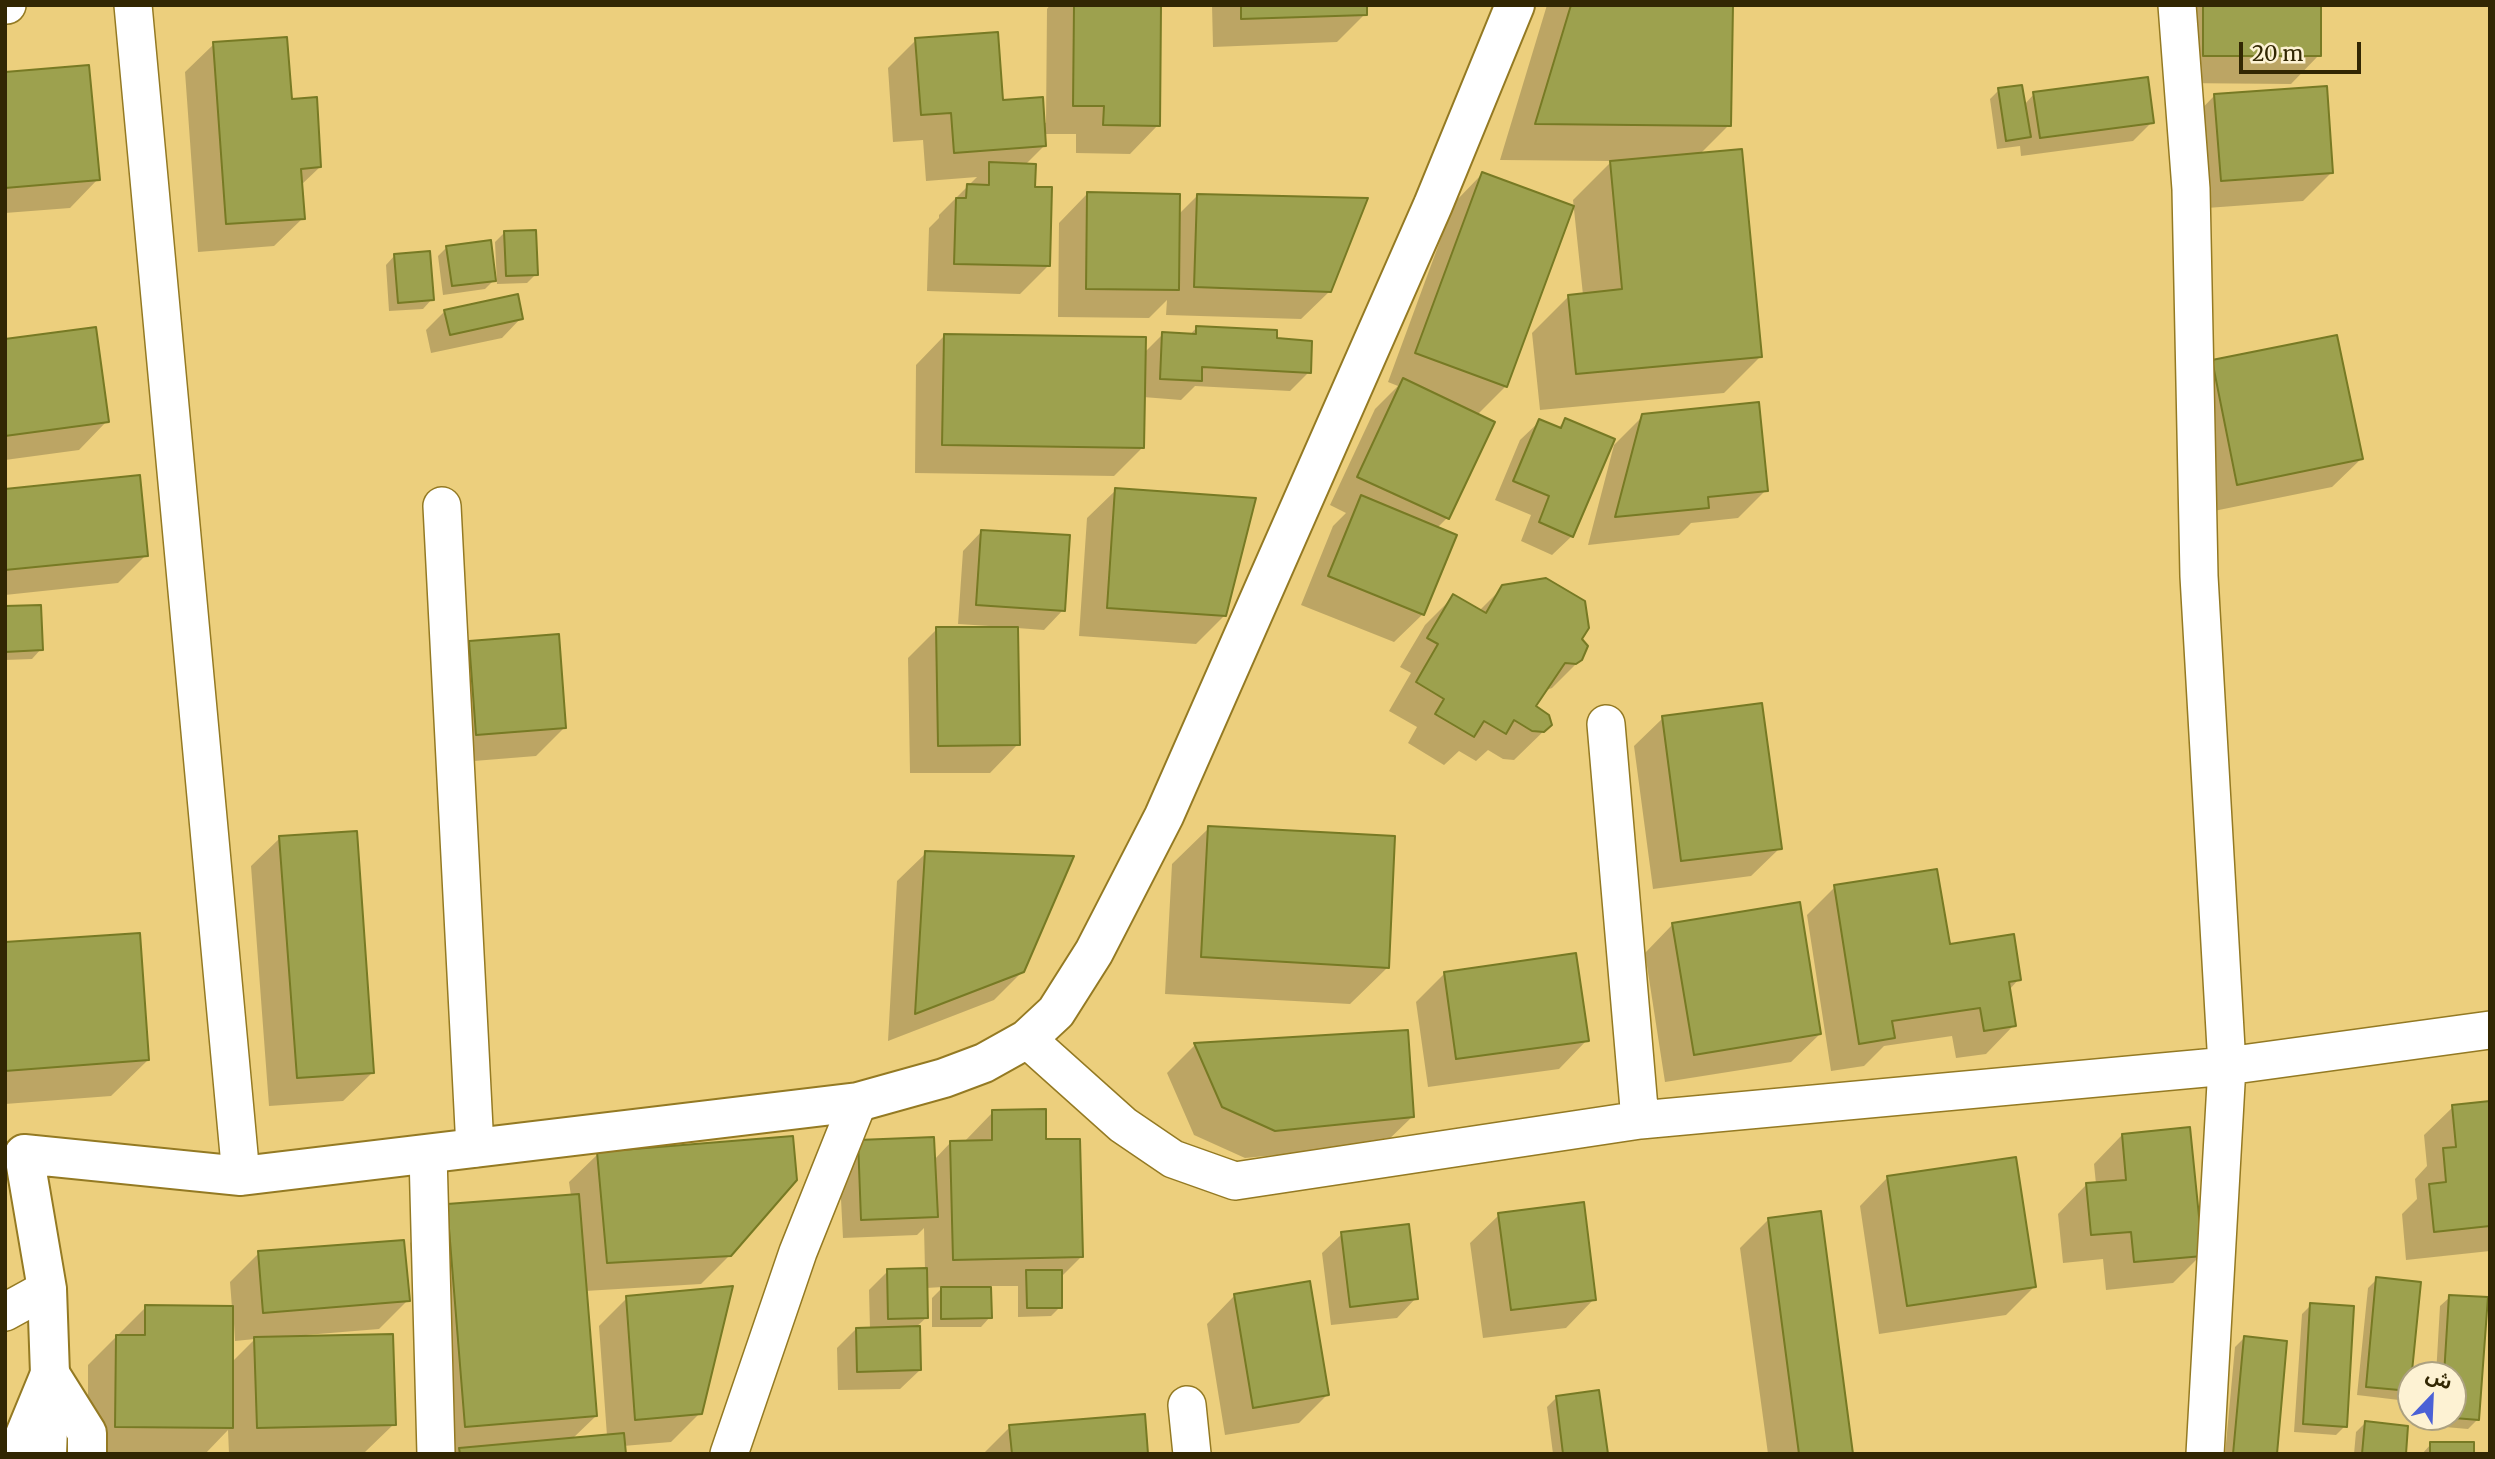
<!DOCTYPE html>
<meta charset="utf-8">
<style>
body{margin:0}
#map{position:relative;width:2495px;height:1459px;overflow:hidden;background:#eccf7d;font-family:Merriweather,"Noto Sans Arabic",serif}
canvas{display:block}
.frame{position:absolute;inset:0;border:7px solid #322703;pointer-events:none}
.north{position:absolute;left:2397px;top:1361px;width:70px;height:70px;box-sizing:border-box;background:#fdf2d3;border:2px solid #aca180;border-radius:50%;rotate:23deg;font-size:19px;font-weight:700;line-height:28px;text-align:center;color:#322703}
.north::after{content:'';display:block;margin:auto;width:24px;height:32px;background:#4b61d6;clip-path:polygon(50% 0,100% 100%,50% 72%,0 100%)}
.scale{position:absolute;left:2239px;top:42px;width:122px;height:32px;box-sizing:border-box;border:4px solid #322703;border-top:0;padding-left:9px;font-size:21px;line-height:24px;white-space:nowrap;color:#322703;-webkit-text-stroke:5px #fdf2d3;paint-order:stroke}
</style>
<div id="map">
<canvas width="2495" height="1459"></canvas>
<div class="frame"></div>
<div class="north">ش</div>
<div class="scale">20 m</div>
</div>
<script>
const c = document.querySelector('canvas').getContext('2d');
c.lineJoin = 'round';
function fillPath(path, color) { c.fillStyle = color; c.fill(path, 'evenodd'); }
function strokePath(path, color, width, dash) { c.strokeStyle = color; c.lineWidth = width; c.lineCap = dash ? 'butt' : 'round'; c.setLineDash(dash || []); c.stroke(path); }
fillPath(new Path2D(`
 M1050,5H1160L1158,125L1130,154L1076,153V134H1044V146L1025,165L1033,189L1048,266L1020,294L927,291L929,228L939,218V215L977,177L926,181L923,140L893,142L888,68L916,40L1001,102L1046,123L1047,9Z
 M1212,5H1365V14L1337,42L1213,47Z
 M1547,5H1731L1729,125L1700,154L1761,356L1724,393L1540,410L1532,333L1569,296L1583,295L1573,200L1612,161L1500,160Z
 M2175,5H2319V55L2291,84L2175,83Z
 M214,44L290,101L320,167L300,186L303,218L274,246L198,252L185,72Z
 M5,74L98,179L70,208L5,213Z
 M1999,90L2024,105L2034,94L2152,122L2133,141L2021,156L2020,146L1997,149L1990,99Z
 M2215,95L2332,172L2303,201L2193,209L2187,124Z
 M1482,174L1506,386L1477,415L1493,423L1447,518L1437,528L1423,614L1394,642L1301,605L1333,526L1346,513L1330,505L1375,409L1398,386L1388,382L1454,203Z
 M1087,194L1178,215L1197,196L1330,291L1301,319L1166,315L1167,300L1149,318L1058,317L1059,223Z
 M505,232L536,274L527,283L497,284L495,242Z
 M447,247L494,278H496L485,289L443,295L438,256Z
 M395,255L432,299L423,309L389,311L386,265Z
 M445,311L521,318L502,338L431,353L426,330Z
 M1197,327L1276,340L1309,372L1290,391L1195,386L1181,400L1143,397V447L1114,476L915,473L916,365L944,336L1144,353L1163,334L1189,336Z
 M5,341L107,421L79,450L5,460Z
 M2213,362L2361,459L2332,487L2209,512Z
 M1643,416L1766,490L1738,518L1691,523L1679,535L1588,545L1614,445Z
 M1566,420L1572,536L1552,555L1521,541L1531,515L1495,500L1520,440L1540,421L1558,428Z
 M1116,490L1225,615L1196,644L1079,636L1087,518Z
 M5,491L146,555L118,583L5,595Z
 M982,531L1063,610L1044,630L1017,628L1018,744L990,773H910L908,658L937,629H989V626L958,624L963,551Z
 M1503,587L1580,640L1581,659L1552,688L1544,691L1534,706L1550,725L1514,760L1503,759L1488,750L1476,761L1459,751L1444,765L1408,743L1417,727L1389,711L1411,673L1400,667L1425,625L1453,597L1479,611Z
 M5,608L41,649L32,659L5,660Z
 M470,642L565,727L536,756L449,763L441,671Z
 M1663,718L1780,848L1751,876L1653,889L1634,746Z
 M1209,828L1387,968L1350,1004L1165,994L1172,864Z
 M280,838L372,1073L343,1101L269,1106L251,866Z
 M926,853L1023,971L994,1000L888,1041L897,881Z
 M1835,887L1948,946L2019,979L2009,990L2014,1025L1986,1054L1956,1058L1952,1036L1884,1046L1864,1066L1831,1071L1807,915Z
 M1673,924L1820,1034L1791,1062L1665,1082L1645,953Z
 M5,944L148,1060L111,1096L5,1104Z
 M1445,973L1587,1040L1559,1069L1428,1087L1416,1002Z
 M1195,1045L1412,1117L1383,1145L1245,1158L1194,1135L1167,1073Z
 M2490,1103V1251L2406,1260L2402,1214L2417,1199L2415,1179L2427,1166L2424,1135L2453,1107Z
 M993,1112L1044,1141L1081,1257L1060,1278V1307L1051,1316L1018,1317V1286H989L990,1317L981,1327H932V1298L943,1287L926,1288L927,1317L915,1328L920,1370L900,1389L838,1390L837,1348L856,1329H870L869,1290L888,1271L925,1270L924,1228L917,1235L843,1238L839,1161L859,1142L934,1160L951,1142H964Z
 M2122,1135L2201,1255L2173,1283L2106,1290L2103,1259L2063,1263L2058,1214L2086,1185L2096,1184L2094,1164Z
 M598,1154L730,1255L701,1284L585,1291L596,1416L572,1439L607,1436L599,1326L627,1298L700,1413L671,1442L623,1446L624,1454H428L410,1243L447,1206L571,1196L569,1182Z
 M1888,1177L2034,1287L2006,1315L1879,1334L1860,1206Z
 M1499,1215L1594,1299L1566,1328L1483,1338L1470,1243Z
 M1768,1220L1852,1454H1768L1740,1248Z
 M1342,1234L1416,1298L1397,1318L1331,1325L1322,1253Z
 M259,1253L408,1300L379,1329L306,1335L307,1338L394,1424L365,1452L229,1454L228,1430L205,1454H88V1365L146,1307L232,1308L230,1282ZM231,1324H234L235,1341L255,1339L231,1363Z
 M2377,1279L2408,1391L2399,1400L2357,1395L2368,1288Z
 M1235,1295L1327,1395L1299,1423L1225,1435L1207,1324Z
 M2450,1297L2478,1419L2468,1429L2433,1426V1417H2453V1375H2436L2440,1306Z
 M2311,1305L2345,1426L2336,1435L2294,1432L2302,1314Z
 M2244,1338L2275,1454H2225L2235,1347Z
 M1556,1398L1606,1454H1553L1547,1407Z
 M2365,1423L2404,1454H2354L2356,1432Z
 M1010,1427L1146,1454H983Z
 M2431,1444L2472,1454H2422Z`), '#0003');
const building = new Path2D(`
 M1074,5H1161L1160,126L1103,125L1104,106H1073Z
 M1241,5H1367V15L1241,19Z
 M1571,5H1733L1731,126L1535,124Z
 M2203,5H2321V56H2203Z
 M998,32L1003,100L1043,97L1046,146L954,153L951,113L921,115L915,38Z
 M287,37L292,99L317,97L321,167L301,169L305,219L226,224L213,42Z
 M89,65L100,180L5,188V72Z
 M2148,77L2154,123L2040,138L2033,92Z
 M2022,85L2031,137L2006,141L1998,88Z
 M2327,86L2333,173L2221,181L2214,94Z
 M1742,149L1762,357L1576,374L1568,295L1622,289L1610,161Z
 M989,162L1036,164L1035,187H1052L1050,266L954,264L956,198H966L967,184L989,185Z
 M1482,172L1574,206L1507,387L1415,353Z
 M1087,192L1180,194L1179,290L1086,289Z
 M1197,194L1368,198L1331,292L1194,287Z
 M536,230L538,275L506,276L504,231Z
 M491,240L496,281L452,286L446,246Z
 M430,251L434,300L398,303L394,254Z
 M518,294L523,319L450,335L444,310Z
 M1196,326L1277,330V338L1312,341L1311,373L1202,367V381L1160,379L1162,332L1196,334Z
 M96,327L109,422L5,436V339Z
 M944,334L1146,337L1144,448L942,445Z
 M2337,335L2363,459L2237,485L2212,360Z
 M1403,378L1495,422L1449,519L1357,477Z
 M1759,402L1768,491L1708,497L1709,508L1615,517L1642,414Z
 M1565,418L1615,439L1573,537L1539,522L1549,496L1513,481L1539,419L1561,428Z
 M140,475L148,556L5,570V489Z
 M1115,488L1256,498L1226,616L1107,608Z
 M1361,495L1457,535L1424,615L1328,576Z
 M981,530L1070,535L1065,611L976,605Z
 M1546,578L1585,601L1589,628L1582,639L1588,646L1582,660L1576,664L1565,663L1536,706L1549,715L1552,725L1544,732L1532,731L1514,720L1506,734L1484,721L1474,737L1435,714L1444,699L1416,682L1438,644L1427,638L1453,594L1486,613L1502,585Z
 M41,605L43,650L5,652V606Z
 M936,627H1018L1020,745L938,746Z
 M559,634L566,728L476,735L469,641Z
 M1762,703L1782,849L1681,861L1662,716Z
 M1208,826L1395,836L1389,968L1201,957Z
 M357,831L374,1073L297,1078L279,836Z
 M925,851L1074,856L1024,972L915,1014Z
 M1937,869L1950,944L2014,934L2021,980L2009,982L2016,1026L1984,1031L1980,1008L1892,1021L1895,1038L1859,1044L1834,885Z
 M1800,902L1821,1034L1694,1055L1672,923Z
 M140,933L149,1060L5,1071V942Z
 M1576,953L1589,1041L1456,1059L1444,972Z
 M1408,1030L1414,1117L1275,1131L1222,1107L1194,1043Z
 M2490,1101V1226L2434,1232L2429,1184L2446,1182L2443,1148L2456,1147L2452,1105Z
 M1046,1109V1139H1080L1083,1257L953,1260L950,1141L992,1140V1110Z
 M2190,1127L2203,1256L2134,1262L2131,1232L2091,1235L2086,1183L2126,1180L2122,1134Z
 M793,1136L797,1180L731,1256L607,1263L597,1152Z
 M934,1137L938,1217L861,1220L858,1140Z
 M2016,1157L2036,1287L1907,1306L1887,1176Z
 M579,1194L597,1416L465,1427L447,1204Z
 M1584,1202L1596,1300L1511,1310L1498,1213Z
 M1821,1211L1853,1454H1799L1768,1218Z
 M1409,1224L1418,1299L1350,1307L1341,1232Z
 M404,1240L410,1301L263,1313L258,1251Z
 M927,1268L928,1318L888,1319L887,1269Z
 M1026,1270H1062V1308H1027Z
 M2376,1277L2421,1282L2410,1391L2366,1387Z
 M1310,1281L1329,1395L1253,1408L1234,1294Z
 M733,1286L702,1414L635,1420L626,1296Z
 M941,1287H991L992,1318L941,1319Z
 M2449,1295L2488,1297L2479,1420L2441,1417H2453V1375H2444Z
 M2310,1303L2354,1306L2347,1427L2303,1424Z
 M145,1305L233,1306V1428L115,1427L116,1335H145Z
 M920,1326L921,1370L857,1372L856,1328Z
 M393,1334L396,1425L257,1428L254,1337Z
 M2244,1336L2287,1341L2277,1454H2233Z
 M1599,1390L1608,1454H1563L1556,1396Z
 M1145,1414L1148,1454H1012L1009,1425Z
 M2365,1421L2408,1426L2406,1454H2362Z
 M624,1433L626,1454H460L459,1448Z
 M2430,1442H2474V1454H2430Z`);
fillPath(building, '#9da14e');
strokePath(building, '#777a24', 2);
const minor = new Path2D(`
 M5,5H7
 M133,5L241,1176
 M2177,5L2191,189L2199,576L2227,1066L2205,1454
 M442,506L475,1148
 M1606,724L1640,1120
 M1027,1039L1123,1125L1173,1159L1235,1181L1640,1120L2227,1066L2490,1030
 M428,1154L436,1454
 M5,1312L47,1289
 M1187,1405L1192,1454
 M729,1454L798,1252L858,1102`);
const secondary = new Path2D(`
 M47,1454L50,1374L47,1289L24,1154L241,1176L858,1102L944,1078L984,1063L1027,1039L1056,1012L1094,952L1164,816L1433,205L1515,5`);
const trunk = new Path2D(`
 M50,1374L87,1433V1454
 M17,1454L50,1374`);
strokePath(minor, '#947a23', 40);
strokePath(secondary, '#947a23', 42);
strokePath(trunk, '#947a23', 42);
strokePath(minor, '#fff', 37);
strokePath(secondary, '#fff', 38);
strokePath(trunk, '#fff', 38);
</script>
